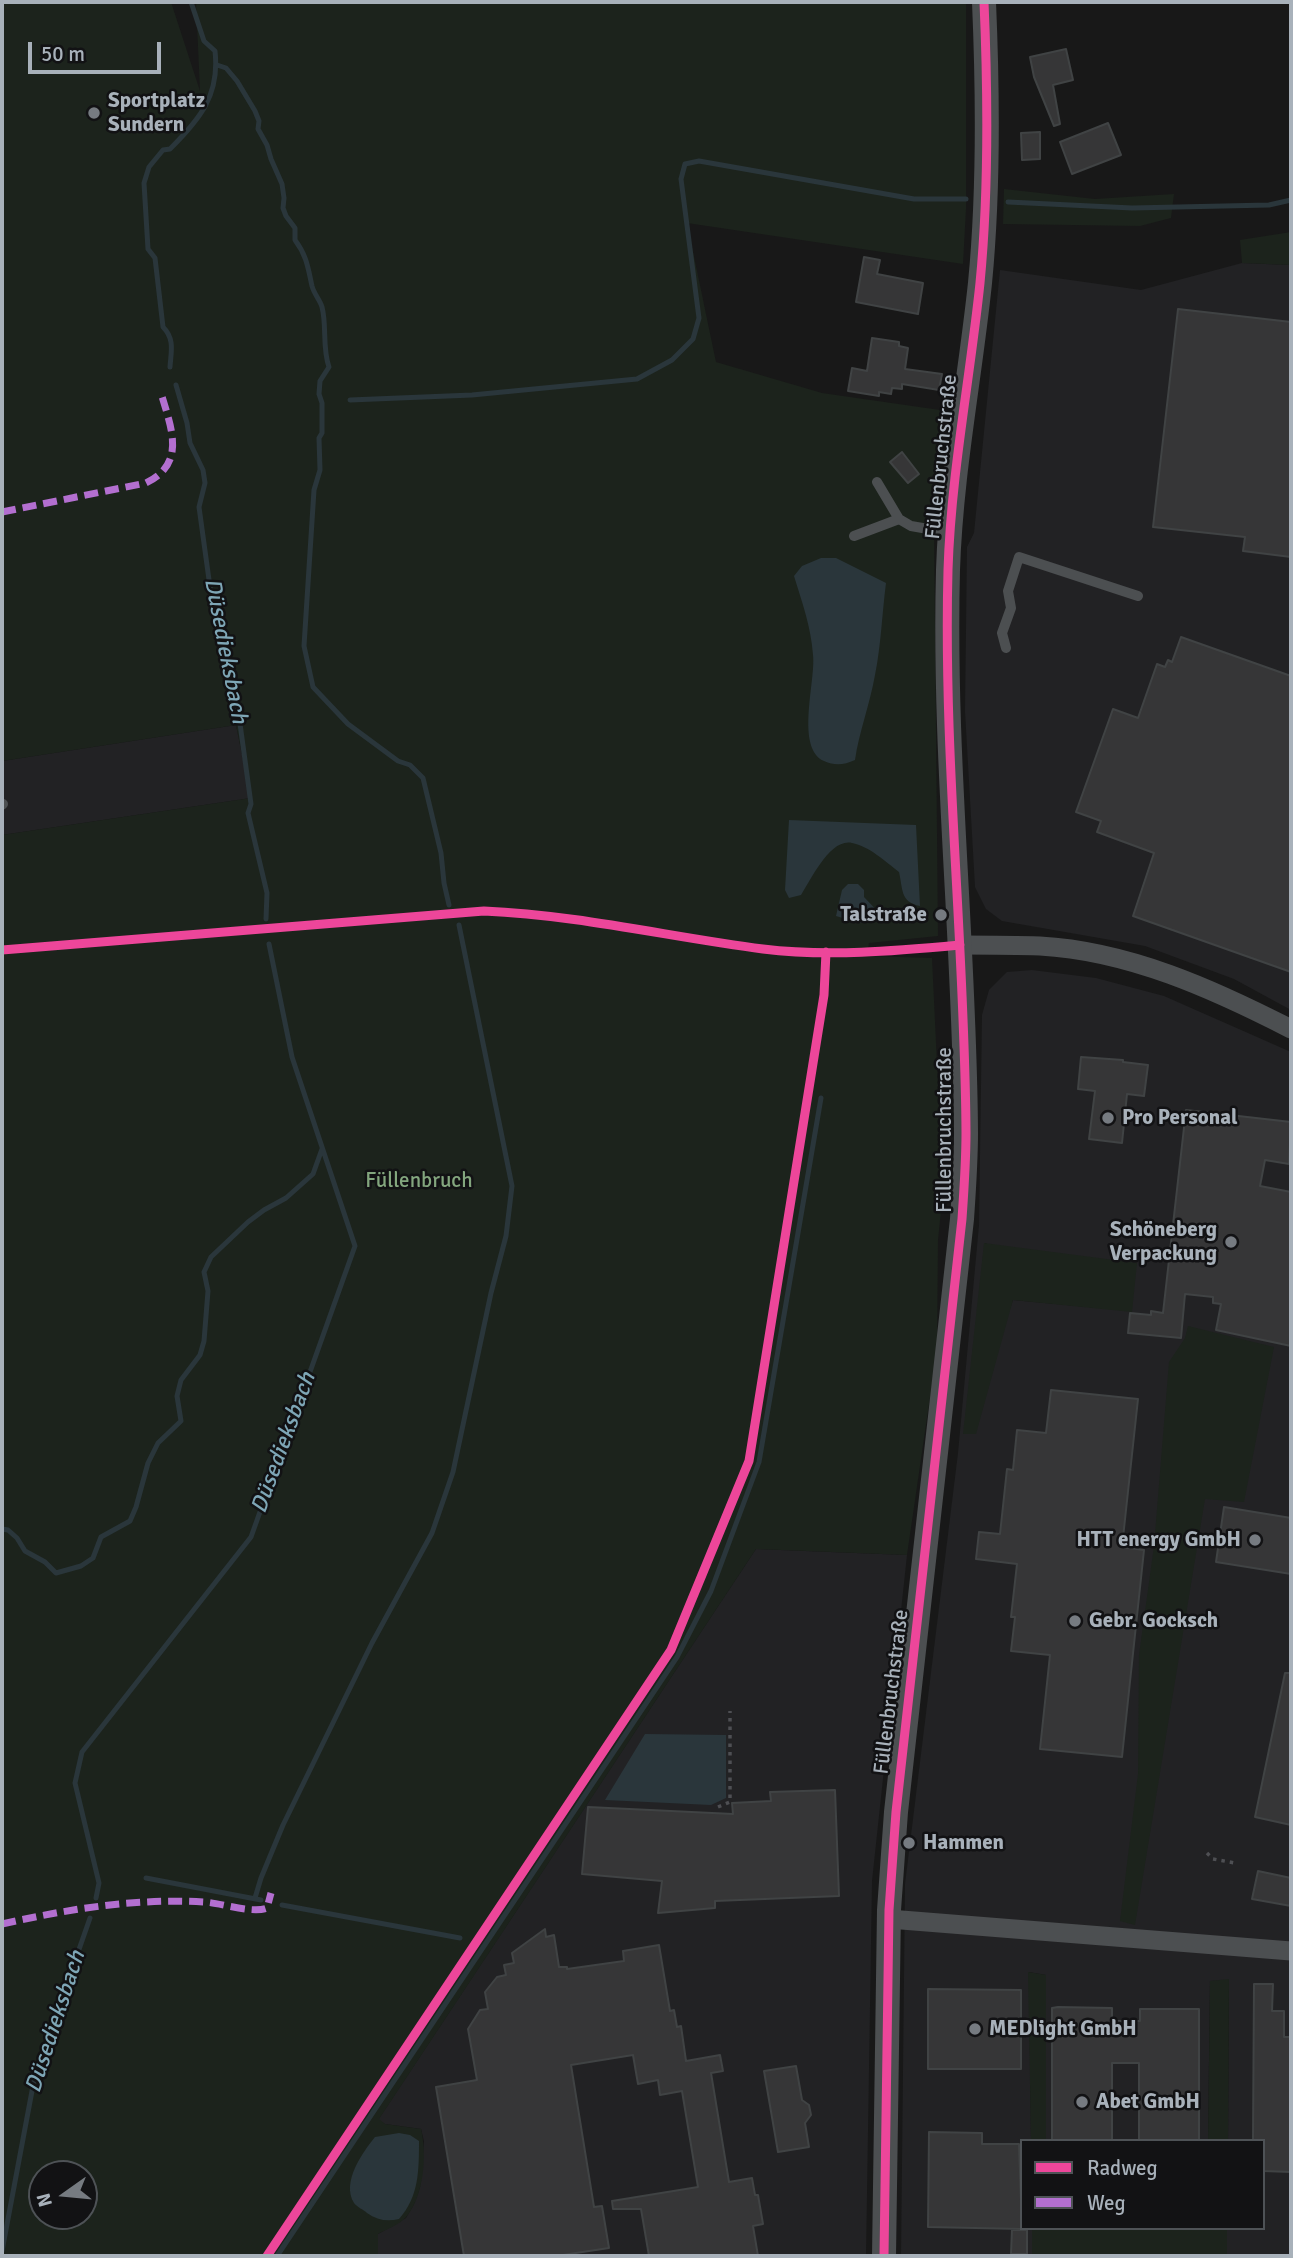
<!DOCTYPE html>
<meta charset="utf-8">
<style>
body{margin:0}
#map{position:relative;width:1293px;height:2258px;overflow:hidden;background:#181818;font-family:Signika,sans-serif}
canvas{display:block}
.frame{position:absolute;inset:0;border:4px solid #a8b1ba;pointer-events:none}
.legend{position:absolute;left:1020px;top:2139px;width:245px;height:91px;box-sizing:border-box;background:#121214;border:2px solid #4e5256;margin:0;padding:9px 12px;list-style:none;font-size:21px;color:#a8b1ba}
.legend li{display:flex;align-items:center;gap:14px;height:35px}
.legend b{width:35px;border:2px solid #4e5256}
.north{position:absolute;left:28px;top:2160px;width:70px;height:70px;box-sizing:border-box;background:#121214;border:2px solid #4e5256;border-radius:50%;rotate:255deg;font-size:19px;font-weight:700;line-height:28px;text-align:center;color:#a8b1ba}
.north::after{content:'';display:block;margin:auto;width:24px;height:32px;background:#767b81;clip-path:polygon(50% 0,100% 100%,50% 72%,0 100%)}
.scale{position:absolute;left:28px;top:42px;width:133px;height:32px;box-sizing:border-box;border:4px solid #a8b1ba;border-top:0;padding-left:9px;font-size:21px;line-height:24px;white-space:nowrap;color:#a8b1ba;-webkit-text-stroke:5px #121214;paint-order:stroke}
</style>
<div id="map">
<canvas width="1293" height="2258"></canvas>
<div class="frame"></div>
<ul class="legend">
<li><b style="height:9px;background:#ed469a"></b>Radweg</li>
<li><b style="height:9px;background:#b36fd0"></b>Weg</li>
</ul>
<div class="north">N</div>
<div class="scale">50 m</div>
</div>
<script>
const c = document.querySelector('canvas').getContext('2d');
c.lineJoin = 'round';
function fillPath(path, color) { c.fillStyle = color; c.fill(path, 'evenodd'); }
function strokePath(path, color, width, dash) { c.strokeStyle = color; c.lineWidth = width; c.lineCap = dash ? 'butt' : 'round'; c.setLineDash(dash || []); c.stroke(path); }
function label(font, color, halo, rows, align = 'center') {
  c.font = font + ' Signika,sans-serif'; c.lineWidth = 5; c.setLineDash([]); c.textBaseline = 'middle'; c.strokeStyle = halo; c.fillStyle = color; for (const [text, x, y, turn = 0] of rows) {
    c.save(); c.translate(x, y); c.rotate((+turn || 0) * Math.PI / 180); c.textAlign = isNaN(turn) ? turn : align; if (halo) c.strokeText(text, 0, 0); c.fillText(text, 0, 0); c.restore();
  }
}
fillPath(new Path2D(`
 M1242,263L1291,265V1010L1234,979L1145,946L1002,921L986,909L975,887L965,711L967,547L974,533L1000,270L1141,290Z
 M236,725L251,798L2,835V761Z
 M1032,970L1096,978L1164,996L1291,1052V2256H1227V2228H1263V2141H1228L1229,1980L1210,1981L1208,2141H1046V1975L1029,1972L1031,2141H1022V2228H1032V2256H901L905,1884L958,1453L979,1225L982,1015L989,990L1007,972ZM985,1243L1132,1311L1013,1300L964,1434Z
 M756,1549L907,1555L872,1881L866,2256H378V2234L406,2218L414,2204L420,2187L424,2141L421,2129L385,2124L378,2120Z`), '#222224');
fillPath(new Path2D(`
 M2,2H171L200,91L196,2H966V209L963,264L687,223L716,362L822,393L947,411L934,526L938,936L869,943L867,956L932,958L943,1191L938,1240L937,1349L907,1555L756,1549L379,2119L385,2124L421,2129C427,2155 424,2195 407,2216C401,2224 387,2229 378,2234V2256H2V835L251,798L236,725L2,761ZM42,2174H84V2216H42Z
 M1004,189L1095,199L1174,194L1171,218L1140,226L1003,224Z
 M1291,232V265L1242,263L1240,240Z
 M984,1243L1137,1263L1132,1312L1013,1300L976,1434H963Z
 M1188,1326L1274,1347L1244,1502L1205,1499L1135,1925L1120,1921L1138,1774L1139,1655L1154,1546L1169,1362L1185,1338Z
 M1028,1972L1046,1975V2141H1031Z
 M1229,1979L1228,2141H1208L1210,1981Z
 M1032,2228H1227V2256H1032Z`), '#1c231c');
fillPath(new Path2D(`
 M821,558H836L886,583C882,614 881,645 875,675C870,704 859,732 855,760C844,765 835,766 824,761C795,748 816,681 813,655C811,627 802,602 794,576L802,566Z
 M789,820L916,825L920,906C900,902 903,889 899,872C886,862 869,846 852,843C830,838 811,880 801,895L789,898L785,890Z
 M848,884H858L864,890V897L884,918L859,923L836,916L842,890Z
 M645,1734L726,1735V1798L711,1805L605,1800Z
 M399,2133L410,2135L419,2141C419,2170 419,2197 399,2219C387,2222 377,2220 367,2213C364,2210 357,2207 354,2203C341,2182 363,2152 375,2137Z`), '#2a363b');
strokePath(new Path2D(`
 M217,65L226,68L237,81L255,111L259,121L258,129L267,145L271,159L282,184L284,198L283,208L286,216L295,228V240C307,256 308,268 312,286C314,294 320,300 322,307C327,326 322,348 329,367L320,381L319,394L322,403V433L319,438L320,470L314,490L304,646L313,687L348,724L398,761L410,765L423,778L441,853L444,883L449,905
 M1008,202L1132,208L1269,205L1291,200
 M170,367C171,352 175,339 163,327L155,258L148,249L144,183L149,167L163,150L170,149C200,119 220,95 215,51L204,41L191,2
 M176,385L187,423L190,443L203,470L205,483L199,507L210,587L221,624L223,661L238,709L251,804L248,813L267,893L266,919
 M350,400L472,395L637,379L672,360L693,339L699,318L681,179L685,164L699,161L914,199H966
 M2,1529L8,1530L17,1538L25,1551L45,1562L56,1573L81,1566L93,1558L101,1537L130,1521L136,1507L148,1463L158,1443L181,1421L177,1396L181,1380L200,1355L204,1341L208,1291L204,1272L211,1257L248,1222L264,1210L286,1198L313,1174L322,1149
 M146,1878L261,1900
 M96,1898L99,1883L75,1783L82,1752L251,1537L355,1246L292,1057L269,944
 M255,1898L261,1878L283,1825L372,1643L432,1533L453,1472L491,1293L506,1236L512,1186L459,925
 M282,1905L460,1938
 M2,2251L35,2075L90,1918
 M277,2256L677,1657L711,1591L759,1462L821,1098`), '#2a363b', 5);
const building = new Path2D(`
 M1066,49L1073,80L1053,85L1060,124L1054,126L1034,77L1030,57Z
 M1108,123L1121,155L1072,174L1060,142Z
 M1040,132V159L1022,160L1021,133Z
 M864,257L880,260L877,274L923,283L918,314L856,302Z
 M1178,309L1291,322V557L1243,551L1245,537L1153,527Z
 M872,338L899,342V346L908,348L905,369L942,374L939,390L902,384V389L892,388L891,394L879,392V396L848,391L852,368L867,371Z
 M902,452L919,474L908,483L890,462Z
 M1181,637L1291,676V972L1133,916L1154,853L1097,832L1101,821L1076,812L1113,709L1138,718L1157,664L1165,667L1168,660L1172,662Z
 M1081,1057L1123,1060V1062L1148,1065L1144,1096L1127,1094L1122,1143L1089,1139L1095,1091L1078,1089Z
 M1186,1110L1291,1122L1289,1164L1265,1160L1260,1186L1291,1192V1346L1216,1330L1221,1304L1213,1303V1297L1185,1294L1181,1338L1128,1333L1130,1313L1151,1315V1311L1163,1313Z
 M1051,1390L1138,1399L1122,1547L1144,1550L1122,1757L1040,1749L1050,1655L1011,1651L1015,1617H1011L1017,1564L976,1559L979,1532L1000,1534L1007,1469L1013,1470L1017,1430L1046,1433Z
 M1224,1507L1291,1518V1574L1216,1562Z
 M1285,1673H1291V1825L1255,1817Z
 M835,1790L839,1896L715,1901V1908L658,1913L662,1881L582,1874L588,1807L733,1814L732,1803L771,1801L770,1792Z
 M1258,1871L1291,1878V1906L1252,1899Z
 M545,1929L546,1937L554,1935L559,1967H567V1969L624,1961L623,1951L659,1945L670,2011L674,2010L677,2027L681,2026L686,2061L720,2055L723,2071L711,2073L729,2182L752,2178L755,2195H758L763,2224L753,2226L758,2256H649L641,2209H613L612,2201L698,2187L682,2091L660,2095L658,2080L638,2084L633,2055L571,2065L594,2207L602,2206L609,2248L556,2256H464L436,2087L477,2080L468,2029L480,2010L488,2009L485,1992L497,1977L506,1975L504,1965L514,1963L512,1953Z
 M1254,1984H1273L1272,2011H1284V2037H1291V2172L1263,2171V2141H1253Z
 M928,1989L1021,1990V2069H928Z
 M1058,2007L1112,2008V2021H1140V2009H1199V2141H1139V2063H1112V2141H1052V2008Z
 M796,2066L802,2100L809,2105L811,2115L805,2123L809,2147L778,2152L764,2071Z
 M929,2132L982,2133V2144H1019L1022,2229L928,2227Z
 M1012,2230H1027V2254H1011Z`);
fillPath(building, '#363637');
strokePath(building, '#404344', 2);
strokePath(new Path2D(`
 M718,1807L730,1802V1711
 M1207,1853L1213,1859L1235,1863`), '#4e4f53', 3.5, [3.5, 5]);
strokePath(new Path2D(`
 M877,482L899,519
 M854,536L899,519L911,526L951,533
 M1006,648L1002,633L1011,608L1008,591L1019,557L1138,596
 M2,805L3,804`), '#4c4f51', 10);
strokePath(new Path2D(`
 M960,945C986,945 1013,945 1040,946C1129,951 1213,989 1291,1029
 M889,1919L1291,1951`), '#4c4f51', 19);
strokePath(new Path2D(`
 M884,2256L889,1910L896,1812L962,1219C964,1190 966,1162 966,1133C965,945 943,758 948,570C951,474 970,379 980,283C989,191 988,95 984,2`), '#4c4f51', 24);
strokePath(new Path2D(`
 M2,512L146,483C187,463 171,428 161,393
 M2,1924C69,1909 135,1898 204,1902C221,1903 253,1914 267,1908L271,1893`), '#b36fd0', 7, [14, 7]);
strokePath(new Path2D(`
 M2,950L484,911C578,915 670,937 763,949C828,957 895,951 960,945
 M267,2256L671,1650L749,1461L824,995L826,952
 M884,2256L889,1910L896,1812L962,1219C964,1190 966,1162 966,1133C965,945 943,758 948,570C951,474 970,379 980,283C989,191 988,95 984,2`), '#ed469a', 9);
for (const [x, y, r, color] of [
 [94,113,7,"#767b81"],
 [941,915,7,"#767b81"],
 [1108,1118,7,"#767b81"],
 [1231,1242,7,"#767b81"],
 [1255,1540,7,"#767b81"],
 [1075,1621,7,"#767b81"],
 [909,1843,7,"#767b81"],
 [975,2029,7,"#767b81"],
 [1082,2102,7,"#767b81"]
]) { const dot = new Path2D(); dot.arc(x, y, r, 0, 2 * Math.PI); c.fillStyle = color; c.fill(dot); strokePath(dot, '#121214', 2.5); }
label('bold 21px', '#a8b1ba', '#121214', [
 ["Sportplatz",108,101],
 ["Sundern",108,125],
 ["Talstraße",927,915,"right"],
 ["Pro Personal",1122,1118],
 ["Schöneberg",1217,1230,"right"],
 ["Verpackung",1217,1254,"right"],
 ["HTT energy GmbH",1241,1540,"right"],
 ["Gebr. Gocksch",1089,1621],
 ["Hammen",923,1843],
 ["MEDlight GmbH",989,2029],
 ["Abet GmbH",1096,2102]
], 'left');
label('21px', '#a8b1ba', '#121214', [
 ["Füllenbruchstraße",942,457,-84],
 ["Füllenbruchstraße",945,1130,-90],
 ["Füllenbruchstraße",892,1692,-83]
]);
label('21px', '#83a67e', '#121214', [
 ["Füllenbruch",419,1181]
]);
label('italic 23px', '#7ea6b6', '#121214', [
 ["Düsedieksbach",225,651,79],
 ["Düsedieksbach",284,1443,-70],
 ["Düsedieksbach",56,2022,-72]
]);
</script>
